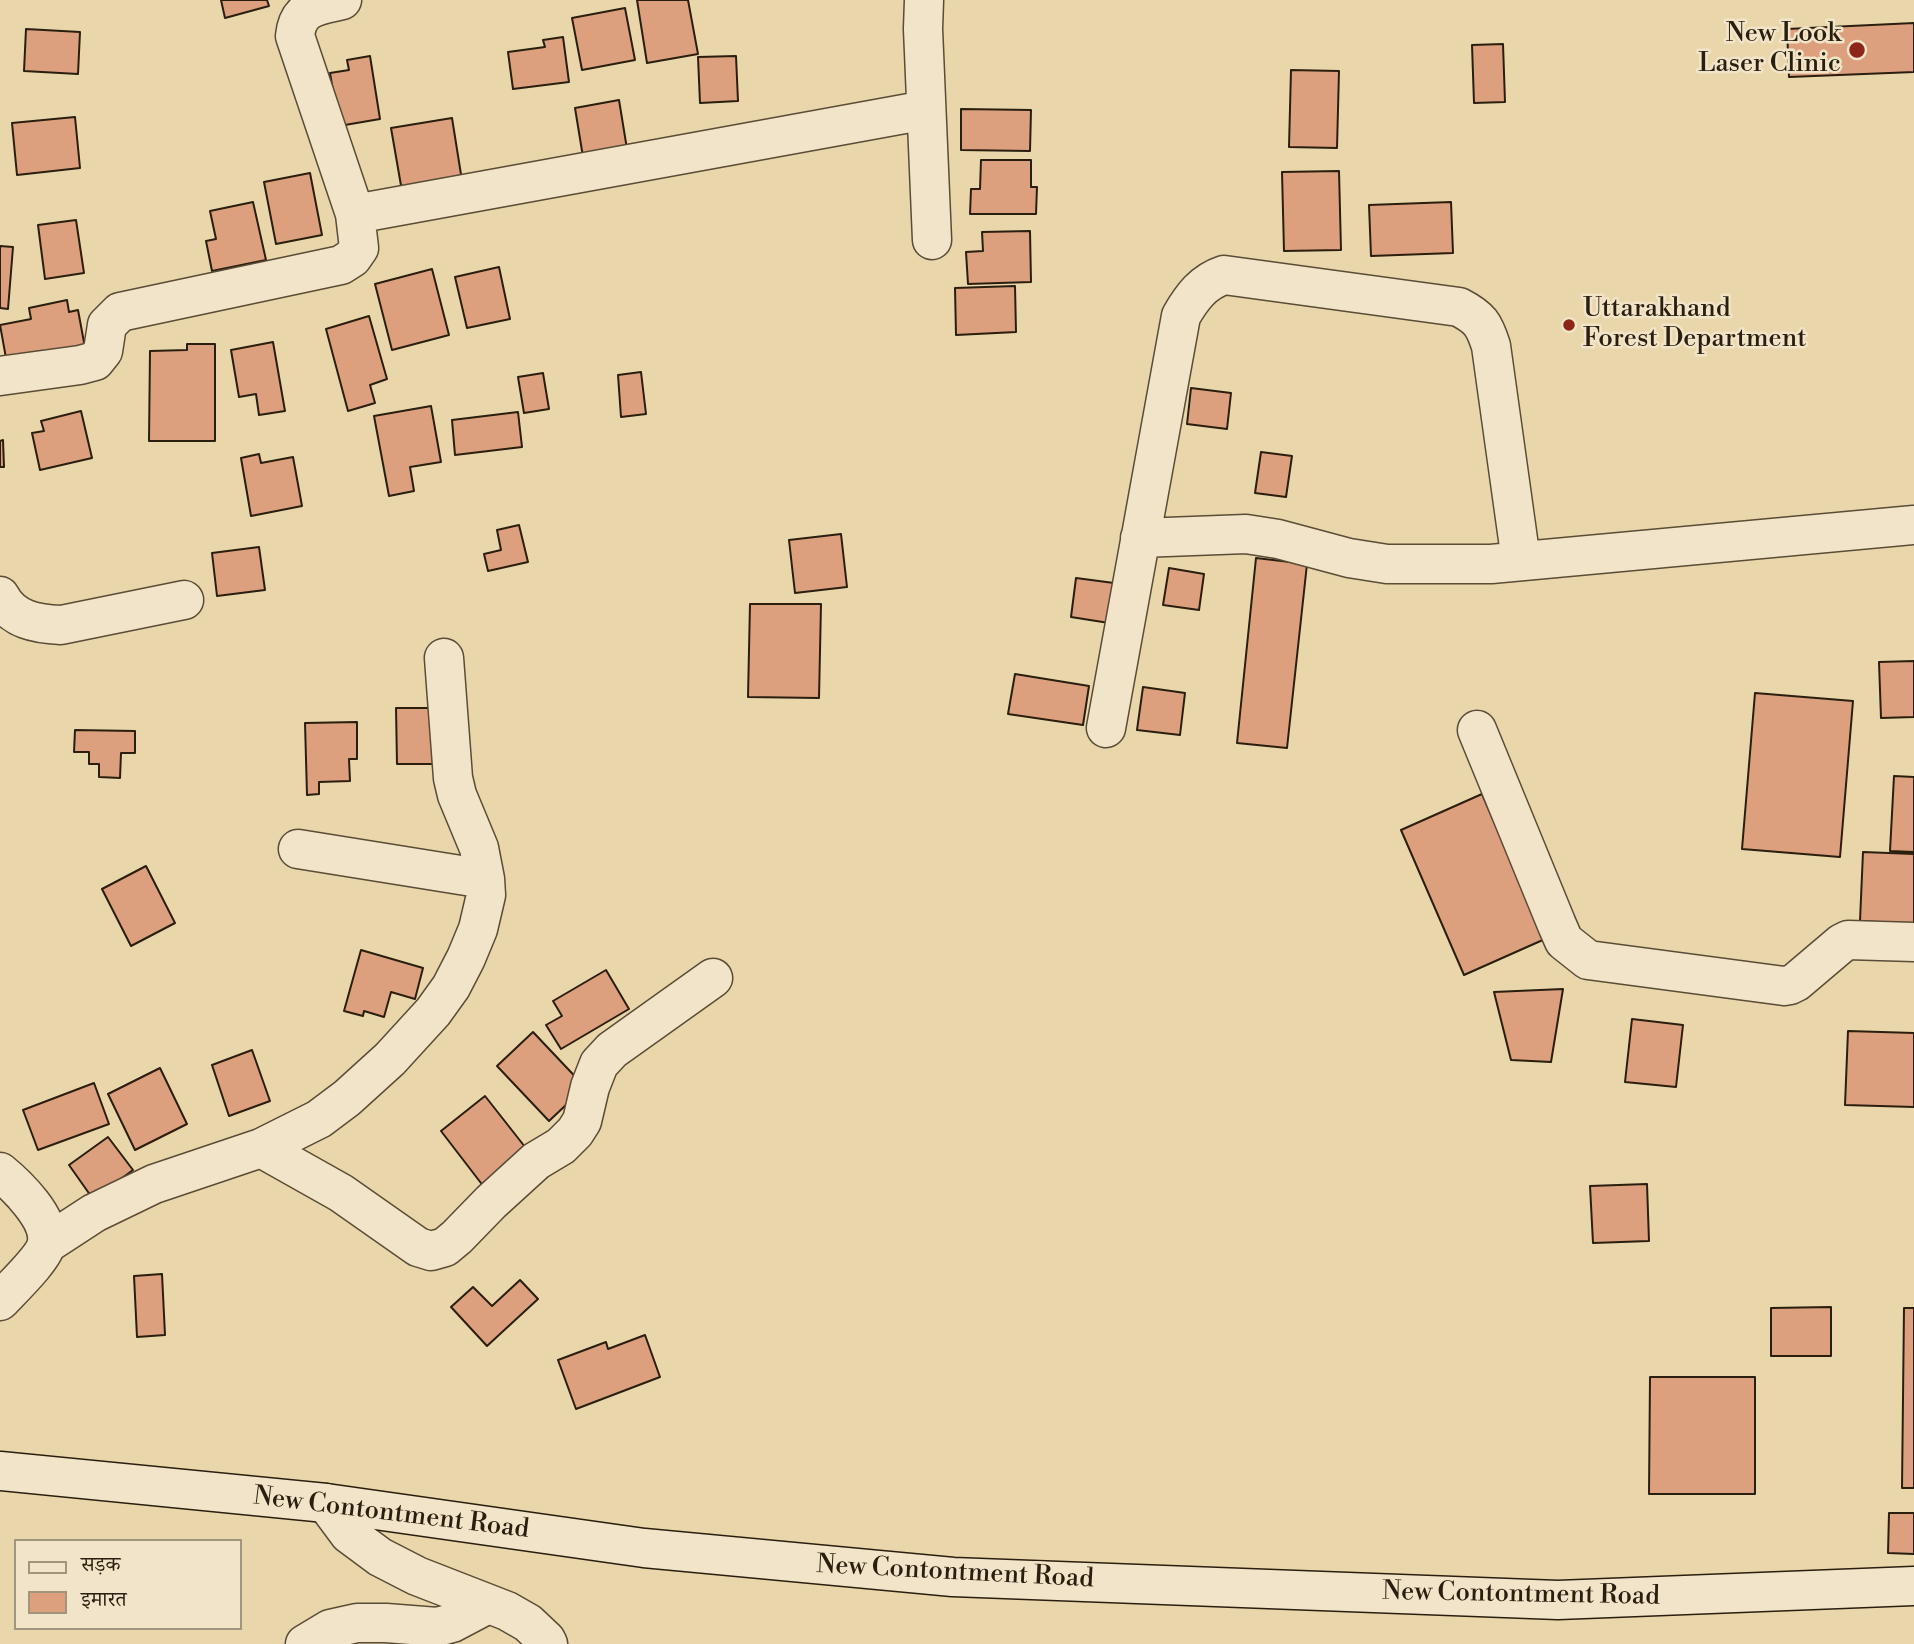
<!DOCTYPE html>
<meta charset="utf-8">
<style>
body{margin:0}
#map{position:relative;width:1914px;height:1644px;overflow:hidden;background:#ead6ab;font-family:"Libre Bodoni","Noto Serif Devanagari",serif}
canvas{display:block}
.legend{position:absolute;left:14px;top:1539px;width:228px;height:91px;box-sizing:border-box;background:#f1e4c8;border:2px solid #a1957e;margin:0;padding:9px 12px;list-style:none;font-size:21px;color:#2a1e0f}
.legend li{display:flex;align-items:center;gap:14px;height:35px}
.legend b{width:35px;border:2px solid #a1957e}
</style>
<div id="map">
<canvas width="1914" height="1644"></canvas>
<ul class="legend">
<li><b style="height:9px;background:#f1e4c8"></b>सड़क</li>
<li><b style="height:19px;background:#dda07f"></b>इमारत</li>
</ul>
</div>
<script>
const c = document.querySelector('canvas').getContext('2d');
c.lineJoin = 'round';
function fillPath(path, color) { c.fillStyle = color; c.fill(path, 'evenodd'); }
function strokePath(path, color, width, dash) { c.strokeStyle = color; c.lineWidth = width; c.lineCap = dash ? 'butt' : 'round'; c.setLineDash(dash || []); c.stroke(path); }
function label(font, color, halo, rows, align = 'center') {
  c.font = font + ' "Libre Bodoni",serif'; c.lineWidth = 5; c.setLineDash([]); c.textBaseline = 'middle'; c.strokeStyle = halo; c.fillStyle = color; for (const [text, x, y, turn = 0] of rows) {
    c.save(); c.translate(x, y); c.rotate((+turn || 0) * Math.PI / 180); c.textAlign = isNaN(turn) ? turn : align; if (halo) c.strokeText(text, 0, 0); c.fillText(text, 0, 0); c.restore();
  }
}
const building = new Path2D(`
 M221,0H267L269,6L225,18Z
 M637,0H688L698,54L647,63Z
 M625,8L635,60L582,70L572,18Z
 M1914,23V72L1789,77L1787,29Z
 M26,29L80,32L78,74L24,71Z
 M563,37L569,82L513,89L508,52L545,47L543,40Z
 M1503,44L1505,102L1474,103L1472,45Z
 M370,56L380,119L339,126L330,73L349,70L347,60Z
 M736,56L738,101L700,103L698,57Z
 M1291,70L1339,71L1337,148L1289,147Z
 M619,100L627,149L583,157L575,108Z
 M961,109L1031,110L1030,151L961,150Z
 M75,117L80,168L17,175L12,123Z
 M452,118L463,187L403,197L391,128Z
 M981,160H1031V187H1037L1036,214H970L971,189H980Z
 M1339,171L1341,250L1284,251L1282,172Z
 M310,173L322,235L276,244L264,182Z
 M253,202L266,260L212,271L206,241L216,239L210,211Z
 M1451,202L1453,253L1371,256L1369,205Z
 M76,220L84,273L45,279L38,225Z
 M1030,231L1031,282L968,284L966,252L983,251L982,232Z
 M0,246L13,247L8,309L0,308Z
 M499,267L510,319L467,328L455,277Z
 M432,269L449,335L392,350L375,284Z
 M1015,286L1016,332L956,335L955,288Z
 M67,300L69,312L78,310L86,353L8,369L0,325L31,319L29,308Z
 M369,316L387,379L370,385L375,403L348,411L326,329Z
 M273,342L285,411L259,415L256,394L239,397L231,350Z
 M187,344H215V441H149L150,351L187,350Z
 M641,372L646,414L621,417L618,375Z
 M543,373L549,409L524,413L518,377Z
 M1191,388L1231,393L1227,429L1187,424Z
 M431,406L441,462L410,467L414,491L389,496L374,416Z
 M81,411L92,458L40,470L32,433L44,431L41,421Z
 M518,412L522,447L455,455L452,420Z
 M3,440L4,467H0V441Z
 M1261,452L1292,456L1286,497L1255,493Z
 M259,454L261,463L293,457L302,506L251,516L241,458Z
 M519,525L528,562L488,571L484,554L501,550L497,530Z
 M841,534L847,587L795,593L789,540Z
 M259,547L265,590L217,596L212,553Z
 M1256,558L1307,564L1287,748L1237,743Z
 M1169,568L1204,574L1199,610L1163,605Z
 M1076,578L1114,583L1109,623L1071,617Z
 M750,604H821L819,698L748,697Z
 M1914,661V717L1881,718L1879,662Z
 M1015,674L1089,686L1083,725L1008,714Z
 M1143,687L1185,693L1180,735L1137,730Z
 M1755,693L1853,701L1840,857L1742,849Z
 M396,708H442L443,764H397Z
 M357,722V759H349L350,781L319,782V794L307,795L305,723Z
 M75,730L135,731V753H121L120,778L99,777V764H89V752H74Z
 M1894,776L1914,777V852L1890,851Z
 M1482,794L1545,939L1464,975L1401,830Z
 M1863,852L1914,854V924L1860,921Z
 M146,866L175,923L131,946L102,889Z
 M361,950L423,968L415,999L391,992L384,1017L364,1011L363,1016L344,1011Z
 M606,970L629,1009L561,1049L546,1025L562,1016L553,1001Z
 M1563,989L1551,1062L1511,1060L1494,992Z
 M1632,1019L1683,1025L1676,1087L1625,1082Z
 M1848,1031L1914,1033V1107L1845,1105Z
 M533,1032L585,1087L549,1121L497,1066Z
 M252,1050L270,1101L229,1116L212,1065Z
 M160,1068L187,1124L135,1150L108,1094Z
 M94,1083L109,1124L38,1150L23,1110Z
 M485,1096L529,1152L484,1187L441,1131Z
 M108,1137L133,1170L93,1199L69,1165Z
 M1647,1184L1649,1241L1593,1243L1590,1186Z
 M162,1274L165,1335L137,1337L134,1276Z
 M520,1280L538,1299L487,1346L451,1307L473,1287L492,1306Z
 M1831,1307V1356H1771V1308Z
 M1904,1308H1914V1488H1902Z
 M645,1335L660,1377L576,1409L558,1360L606,1342L608,1349Z
 M1650,1377H1755V1494H1649Z
 M1889,1513H1914V1554L1888,1553Z`);
fillPath(building, '#dda07f');
strokePath(building, '#2a1e0f', 2);
const street = new Path2D(`
 M924,0L923,29L932,240
 M355,214L926,110
 M0,376L80,365L95,361L103,351L107,325L120,312L341,265L352,258L359,248L355,214L295,36C298,6 318,6 342,0
 M1140,538L1246,534L1278,539L1349,558L1387,564H1491L1914,525
 M0,596C12,620 37,624 61,625L184,600
 M1106,728L1181,316C1192,297 1203,282 1224,275L1459,307C1480,318 1484,324 1491,346L1521,561
 M1477,730L1557,925L1564,941L1588,960L1784,986L1790,985L1796,982L1842,943L1848,940L1914,942
 M298,849L485,879
 M261,1148L341,1193L418,1247L431,1251L445,1247L457,1237L491,1202L536,1161L561,1146L575,1132L582,1121L590,1087L599,1064L612,1050L713,978
 M0,1172C17,1186 50,1218 47,1242C45,1257 11,1289 0,1301
 M48,1243L94,1213L154,1184L261,1148L319,1119L347,1098L390,1059L433,1012L451,987L466,958L478,929L486,895L485,879L479,848L457,795L453,778L444,658
 M326,1503L349,1534L380,1557L417,1576L507,1611L528,1623L546,1640L548,1644
 M305,1644L330,1629L357,1623H386L437,1627L452,1623L488,1604`);
const secondary = new Path2D(`
 M0,1471L326,1503L644,1548L953,1577L1558,1600L1914,1586`);
strokePath(street, '#5a4c36', 41);
strokePath(secondary, '#2a1e0f', 41);
strokePath(street, '#f1e4c8', 38);
strokePath(secondary, '#f1e4c8', 38);
for (const [x, y, r, color] of [
 [1857,50,9,"#8f2418"],
 [1569,325,7,"#8f2418"]
]) { const dot = new Path2D(); dot.arc(x, y, r, 0, 2 * Math.PI); c.fillStyle = color; c.fill(dot); strokePath(dot, '#f1e4c8', 2.5); }
label('26px', '#2a1e0f', '#f1e4c8', [
 ["New Look",1841,35],
 ["Laser Clinic",1841,65],
 ["Uttarakhand",1583,310,"left"],
 ["Forest Department",1583,340,"left"]
], 'right');
label('26px', '#2a1e0f', '#f1e4c8', [
 ["New Contontment Road",391,1514,7],
 ["New Contontment Road",955,1573,3],
 ["New Contontment Road",1521,1595,1]
]);
</script>
